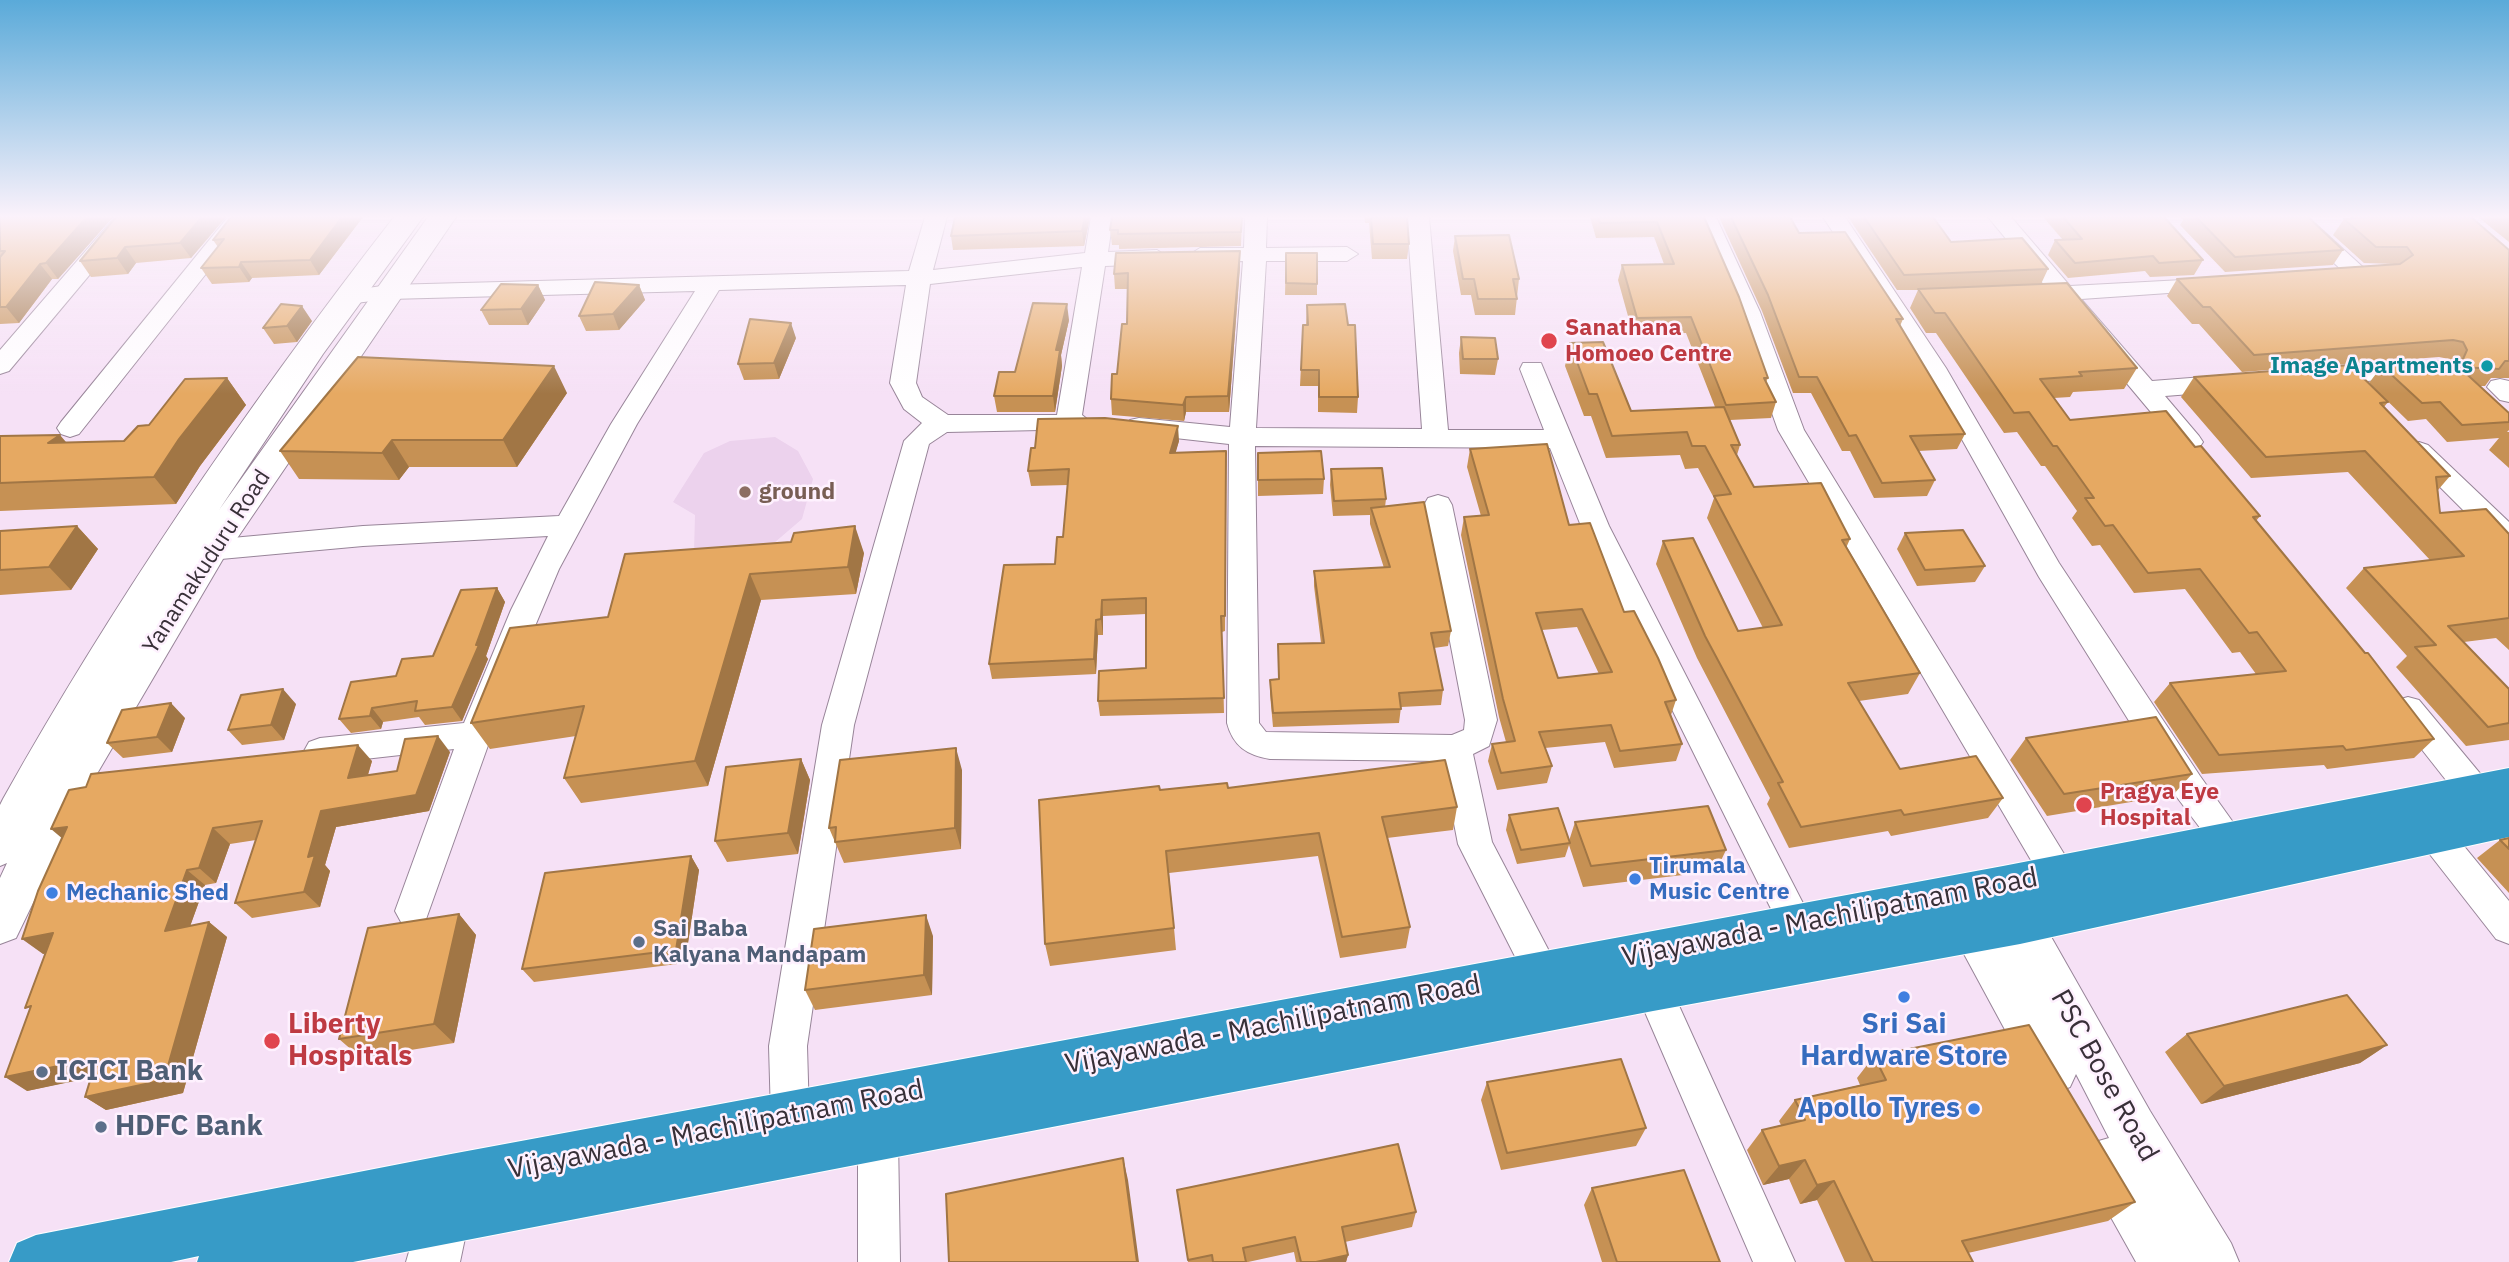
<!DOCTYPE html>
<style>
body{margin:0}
canvas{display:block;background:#f6e1f6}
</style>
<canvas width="2509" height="1262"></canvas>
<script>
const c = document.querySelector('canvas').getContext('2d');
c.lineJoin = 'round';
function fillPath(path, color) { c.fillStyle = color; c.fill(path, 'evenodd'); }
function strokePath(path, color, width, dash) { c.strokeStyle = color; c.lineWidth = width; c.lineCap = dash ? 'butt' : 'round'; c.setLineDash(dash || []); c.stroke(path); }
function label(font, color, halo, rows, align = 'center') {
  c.font = font + ' "IBM Plex Sans",sans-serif'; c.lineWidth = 5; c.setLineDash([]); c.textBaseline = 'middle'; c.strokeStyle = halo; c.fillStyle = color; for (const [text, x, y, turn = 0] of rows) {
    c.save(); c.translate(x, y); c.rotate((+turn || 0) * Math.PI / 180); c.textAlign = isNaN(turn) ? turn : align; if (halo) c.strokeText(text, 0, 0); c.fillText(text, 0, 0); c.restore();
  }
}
fillPath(new Path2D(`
 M775,437L798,451L813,479L802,519L767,549L694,552L695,515L673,502L704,453L730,441Z`), '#ecd2ed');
const street = new Path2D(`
 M115,217H138L9,371L0,374V350Z
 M228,217H251L79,434L70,437L61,434L57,428L61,422Z
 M925,217H947L933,270L1085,253L1091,217H1113L1108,252L1157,250L1168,257L1157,264L1105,266L1082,415L1092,423L1088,429L947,432L929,444L854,725L807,1046L809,1116L804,1130L790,1135L776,1130L771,1116L769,1046L822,725L904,441L922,423L904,409L890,383L906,285L719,290L637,424L559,569L506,695L425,922L413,927L401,922L395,911L454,749L320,764L309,760L304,751L309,742L320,738L464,723L511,610L548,536L363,546L210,560L200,557L196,550L200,543L210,540L363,526L559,516L611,424L695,291L389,299L347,304L339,302L335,297L339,292L389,285L909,271ZM1082,267L1057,415H948L922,397L916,383L930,284Z
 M1245,217H1267L1266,248L1347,247L1358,254L1347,261H1266L1256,428L1422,429L1407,217H1429L1448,430H1544L1520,369L1523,363H1541L1609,526L1808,913L1814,924L1808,935L1796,940L1784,935L1581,526L1550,448L1255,446L1259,723L1266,732L1452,735L1464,730L1465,720L1424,505L1428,498L1438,495L1448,498L1452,505L1497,720L1489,746L1473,754L1492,842L1561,974L1556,986L1543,991L1530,986L1463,854L1458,844L1442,761L1270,759C1247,755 1233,746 1227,723L1229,444L1139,434L1130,432L1126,426L1130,420L1139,418L1230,427L1243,261L1200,262L1189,255L1200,248H1244Z
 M1694,217H1716L1760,312L1804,430L2069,862L2074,873L2069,884L2057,888L2045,884L1778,430L1736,312Z
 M1823,217H1845L1946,368L2059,563L2200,776L2245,839L2240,849L2228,853L2216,849L2176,796L2039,577L1922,368Z
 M1988,217H2011L2070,286L2220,278L2224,283L2220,288L2212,290L2081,299L2152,381L2229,375L2238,377L2242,383L2238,389L2229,391L2165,396L2199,436L2203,442L2199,448L2190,451L2181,448L2057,300L2040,299L2036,294L2046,287Z
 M2284,217H2308L2366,270L2355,277L2347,275Z
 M2417,362L2426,364L2429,370L2426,376L2320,385L2311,383L2308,377L2311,371L2320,369Z
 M2500,379L2509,381V402L2500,400L2487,387L2491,381Z
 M2419,442L2428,445L2509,522V549L2499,546L2410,457L2406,451L2410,445Z
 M2408,697L2419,700L2488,783L2492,793L2488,803L2476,807L2464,803L2397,718L2392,709L2397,700Z
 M2433,819L2445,823L2509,901V944L2496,939L2421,843L2416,833L2421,823Z
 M1653,972L1666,977L1795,1262H1753L1635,989L1640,977Z
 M878,1117L892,1123L898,1137L900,1262H858V1137L864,1123Z`);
const secondary = new Path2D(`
 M394,217H423L323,354L219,510L428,217H456L223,559L88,789L16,938L0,944V878L7,863L0,866V805L3,799C117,595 251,401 394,217Z
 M2007,874L2023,880L2037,912L2150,1111L2231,1243L2239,1262H2136L2080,1162L2088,1144L2109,1138L2076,1074L2070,1087L2053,1094L2036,1087L1938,906L1945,892L1961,886L1977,892L2003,937L1985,894L1991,880Z
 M443,1193L462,1200L469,1219L460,1262H406L424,1200Z`);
const highway = new Path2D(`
 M2509,768V837L2020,944L1653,1011L353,1262H197L199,1256L171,1262H9L17,1243L36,1235L451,1154L2003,866Z`);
strokePath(street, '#988599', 2);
strokePath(secondary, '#988599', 2);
strokePath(highway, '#fff', 2);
fillPath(street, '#fff');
fillPath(secondary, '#fff');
fillPath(highway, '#379bc7');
fillPath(new Path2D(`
 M0,217H113L58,279H52L19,323L0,324Z
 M226,217L191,258L136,263L128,274L91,277L80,261Z
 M363,217L319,275L252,278L249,282L212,284L201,268L218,247L213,240Z
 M1090,217L1084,246L953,250L951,236Z
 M1242,217L1241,246L1119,249V245H1112L1110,230Z
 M1364,217H1407L1409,244L1407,259H1372L1369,223H1365Z
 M1590,217H1704L1768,378L1766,382L1776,402L1771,418L1730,420L1740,445L1737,455L1754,487L1850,539L1846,548L1920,673L1908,694L1859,701L1900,769L2003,798L1988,818L1891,836L1888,831L1789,848L1767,804L1770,798L1697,658L1656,564L1663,541L1738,631L1763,628L1707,518L1714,498L1698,468L1685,469L1680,455L1606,458L1591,416H1584L1565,366L1570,343L1631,411L1715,407L1686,333L1633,334L1618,280L1622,265L1664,264L1654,237L1596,238Z
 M1719,217H1790L1799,233L1903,319L1900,326L1965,434L1957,449L1918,451L1935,480L1927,496L1874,498L1850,451H1842L1811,393H1793L1762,311Z
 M1848,217H1933L1951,242L2048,269L2041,284L2137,368L2124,389L2073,392L2070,397L2054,398L2070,420L2195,447L2260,516L2256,521L2434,739L2414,758L2327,769L2324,765L2202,774L2154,702L2170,683L2256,674L2240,652L2232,653L2185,589L2134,593L2100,545L2092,546L2072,518L2077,511L2045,466H2041L2017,432L2004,433L1936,333H1926L1910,308L1918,290H1897Z
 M2043,217H2164L2203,260L2194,275L2150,277L2145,271L2068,278L2048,255L2055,240H2063Z
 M2180,217H2308L2343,250L2333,265L2225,272L2180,225L2183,220Z
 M2478,217H2509V242Z
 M2344,219L2509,250V378H2491L2485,386H2480L2509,413V430L2507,432H2509V468L2489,450L2499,438L2447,442L2426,419L2408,421L2369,383L2382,366L2449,361V359L2439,357L2242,372L2199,324H2192L2167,296L2177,279L2395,264L2364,263L2333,235Z
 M1455,236L1519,279L1515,315H1475L1471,295H1461L1453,251Z
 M1286,253H1317V295H1285Z
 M1240,266L1229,412H1186L1184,421L1112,415L1111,399L1117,374L1127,324L1128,289H1115L1114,274Z
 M538,285L545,300L528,325H489L481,310Z
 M639,285L645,300L619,330L586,331L579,316Z
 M1307,305L1358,397L1357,413L1318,412V386H1300L1303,325H1306Z
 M1069,320L1061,355L1062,366L1055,412H997L994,396L1015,372Z
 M312,321L297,342L274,344L263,328Z
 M1461,337L1498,359L1495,375L1460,374L1459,353Z
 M796,338L779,379L744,380L738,364Z
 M2194,377L2388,402L2384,407L2450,476L2438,490L2440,513L2509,534V650L2496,638L2464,642L2509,689V740L2466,746L2396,667L2407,656L2346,588L2364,568L2430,560L2348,472L2251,478L2181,397Z
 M227,378L246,405L200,466L176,504L0,511V436L67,443L124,441Z
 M567,393L517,467H409L399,480L299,479L280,451Z
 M1179,441L1175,453L1226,451L1225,631L1222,632L1224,713L1100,716L1098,701L1146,668V614L1103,616V635H1098L1096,674L992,679L989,664L1055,564L1063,537L1068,485L1031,486L1028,471Z
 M1470,449L1569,525L1624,612L1676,700L1671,715L1682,744L1676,761L1614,768L1605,742L1545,748L1552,766L1547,783L1497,790L1488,761L1492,744L1506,742L1499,717L1461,535L1464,517L1481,516L1467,467ZM1577,627L1599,674L1558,678L1542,630Z
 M1258,453L1324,479L1323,494L1258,496Z
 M1331,469L1386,499L1385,507L1451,631L1448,646L1434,648L1443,690L1441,705L1401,707L1399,723L1273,727L1270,694V680L1279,679L1278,644L1321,643L1314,586V571L1384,568L1370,524V515L1333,516L1330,485Z
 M77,526L98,549L71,590L0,595V531Z
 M1905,533L1985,566L1975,582L1917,586L1897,549Z
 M864,553L856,594L761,600L708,786L581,803L564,778L576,736L490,749L471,723L608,617L625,554Z
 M497,588L505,602L486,656L488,659L462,721L425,725L419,717L383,722L381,729L351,733L339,719L396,676L433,656Z
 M296,704L284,740L242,745L228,730Z
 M185,718L172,752L123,758L107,743Z
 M2026,738L2192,774L2173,795L2047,816L2010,760Z
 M450,752L429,811L336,827L325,865L330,871L320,907L252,918L235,903L256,840L230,844L216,883L205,885L190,926L209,922L227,937L183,1093L106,1110L85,1097L91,1077L27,1091L30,1011L45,953L43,954L38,891L372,761L368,775L397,771Z
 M801,759L810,780L798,854L727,862L715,841Z
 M962,770L961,849L844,863L829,828Z
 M1228,788L1457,807L1453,830L1387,838L1410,927L1406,948L1340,958L1318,856L1169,873L1176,950L1050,966L1045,944L1160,790Z
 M1509,815L1569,841L1575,822L1726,850L1716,871L1583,887L1569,845L1565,857L1517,864L1506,830Z
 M2509,838V893L2477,858L2500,840Z
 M691,856L699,870L685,963L534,982L522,969Z
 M459,914L476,935L454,1043L361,1058L339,1039Z
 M933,936L932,995L815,1010L805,990Z
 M2187,1034L2387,1045L2360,1063L2201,1104L2165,1052Z
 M1874,1056L2135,1202L2108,1221L1968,1253L1973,1262H1845L1817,1200L1800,1204L1789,1179L1763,1185L1747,1150L1762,1130L1781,1125L1779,1121L1795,1100L1860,1085L1857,1078Z
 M1487,1082L1646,1128L1636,1146L1501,1170L1481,1100Z
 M1592,1188L1720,1262H1602L1584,1205Z
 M1177,1190L1416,1212L1412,1227L1345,1242L1348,1255L1346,1262H1296L1294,1252L1248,1262H1188Z`), '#c69154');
fillPath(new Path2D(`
 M87,217H113L58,279L46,263Z
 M202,217H226L191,258L180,243Z
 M342,217H363L319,275L310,260Z
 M1085,217H1090L1084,246L1082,231Z
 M125,247L136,263L128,274L117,258Z
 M1240,251V266L1229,412L1228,396Z
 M241,262L252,278L249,282L239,267Z
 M40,264L52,279L19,323L6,307Z
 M538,285L545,300L528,325L521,309Z
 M639,285L645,300L619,330L613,314Z
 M1067,304L1069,320L1061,355L1062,366L1055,412L1053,396L1056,350Z
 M302,306L312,321L297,342L287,326Z
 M791,323L796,338L779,379L774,363Z
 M554,366L567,393L517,467L503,440Z
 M227,378L246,405L200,466L176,504L154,477L179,439Z
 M1186,397V412L1184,421L1183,405Z
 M1178,426L1179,441L1171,469L1170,453Z
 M60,435L83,462L48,443Z
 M392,440L409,467L399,480L382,453Z
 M77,526L98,549L71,590L49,567Z
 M855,526L864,553L856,594L848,567Z
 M750,574L761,600L708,786L695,761Z
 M497,588L505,602L486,656L488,659L462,721L452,707Z
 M1102,600L1103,616V635L1101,619Z
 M1096,620L1098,635L1096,674L1094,659Z
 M283,689L296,704L284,740L271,725Z
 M171,703L185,718L172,752L157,737Z
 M372,708L383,722L381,729L370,716Z
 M438,736L450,752L429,811L336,827L325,865L330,871L320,907L304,892L308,857L321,811L416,795Z
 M358,745L372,761L362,794L348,778Z
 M956,748L962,770L961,849L955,828Z
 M801,759L810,780L798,854L788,833Z
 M67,827L70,845L51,829Z
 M213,828L230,844L216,883L199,868Z
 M691,856L699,870L685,963L676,950Z
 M187,870L205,885L183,946L165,931Z
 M459,914L476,935L454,1043L434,1024Z
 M926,915L933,936L932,995L924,975Z
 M209,922L227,937L183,1093L106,1110L85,1097Z
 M53,933L73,948L43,954L22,939Z
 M2387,1045L2360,1063L2201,1104L2224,1086Z
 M97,1058L118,1072L27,1091L5,1077Z
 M1123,1158L1128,1180L1139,1262H1137Z
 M1805,1160L1789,1179L1763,1185L1779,1166Z
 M1834,1181L1817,1200L1800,1204L1817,1185Z
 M1348,1255L1346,1262H1316Z`), '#a17645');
const building = new Path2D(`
 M0,217H87L46,263L40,264L6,307H0V257L5,251H0Z
 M116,217H202L180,243L125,247L117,258L80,261Z
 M231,217H342L310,260L241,262L239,267L201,268L224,239L213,240Z
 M955,217H1085L1082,231L951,236Z
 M1112,217H1242L1241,232L1118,234V230H1110Z
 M1371,217H1407L1409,244H1373Z
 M1598,217H1704L1739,297L1768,378H1764L1776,402L1726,405L1691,317L1637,318L1622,265L1674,264L1657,222L1600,223Z
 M1731,217H1790L1799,233L1845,232L1903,319H1896L1965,434L1910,436L1935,480L1882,483L1856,435L1849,436L1817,377H1799L1768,295Z
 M1864,217H1933L1951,242L2022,238L2048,269L1904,275Z
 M2063,217H2164L2203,260L2159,263L2153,256L2075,263L2055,240L2082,239Z
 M2196,217H2308L2343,250L2235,257Z
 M2365,217H2471L2509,250V361H2505L2499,369L2459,367L2509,413V422L2462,425L2440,402L2422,403L2382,366L2463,359L2467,350L2463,342L2453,340L2254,355L2210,307H2203L2177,279L2400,264L2413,255L2407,247H2376L2344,219Z
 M1509,235L1519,279H1513L1517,299H1478L1474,279H1463L1455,236Z
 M1240,251L1228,396L1186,397L1183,405L1111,399L1112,374H1117L1122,324H1127L1128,273L1114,274L1116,253Z
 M1286,253H1317V284L1286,283Z
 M595,282L639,285L613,314L579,316Z
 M2067,283L2137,368L2079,372L2082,376L2040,379L2070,420L2166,411L2195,447L2201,446L2260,516L2253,517L2365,653H2368L2434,739L2346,750L2343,746L2219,755L2170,683L2286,671L2257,632L2249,633L2200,569L2148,573L2113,525L2105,526L2085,498H2094L2057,446H2053L2029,412L2014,413L1945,313H1935L1918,289Z
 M501,284L538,285L521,309L481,310Z
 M1033,303L1067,304L1056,350H1060L1053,396H994L999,372H1015Z
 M281,304L302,306L287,326L263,328Z
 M1345,304L1348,325H1355L1358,397H1319V370H1301L1303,325H1308L1307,305Z
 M750,319L791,323L774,363L738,364Z
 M1461,337L1495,338L1498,359H1463Z
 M1603,342L1631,411L1724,407L1740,445H1731L1754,487L1821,483L1850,539L1842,540L1920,673L1848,683L1900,769L1976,756L2003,798L1904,815L1901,810L1801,827L1778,783L1783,782L1705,636L1663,541L1693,538L1738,631L1782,625L1714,496L1731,494L1705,446H1692L1687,432L1612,436L1597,394H1589L1570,343Z
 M358,357L554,366L503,440H392L382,453L280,451Z
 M2350,365L2388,402L2380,403L2450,476L2436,477L2440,513L2486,509L2509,534V618L2448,626L2509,689V723L2488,727L2415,647L2436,645L2364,568L2464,556L2365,451L2266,457L2194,377Z
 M227,378L179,439L154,477L0,483V436L60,435L48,443L124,441L138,426L149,425L185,379Z
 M1105,418L1178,426L1170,453L1226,451L1225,616H1221L1224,698L1098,701L1099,671L1146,668V598L1102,600L1101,619L1096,620L1094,659L989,664L1004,565L1055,564L1057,537H1063L1069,469L1028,471L1031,448H1035L1038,419Z
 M1547,444L1569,525L1590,523L1624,612L1634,611L1658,658L1676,700L1665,702L1682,744L1620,751L1611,725L1539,732L1552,766L1501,773L1492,744L1515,741L1503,699L1464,517L1489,515L1470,449ZM1582,609L1612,672L1558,678L1536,613Z
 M1321,451L1324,479L1258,480V453Z
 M1382,468L1386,499L1334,501L1331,469Z
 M1424,502L1451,631L1431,633L1443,690L1399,693L1401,709L1273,713L1270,680L1279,679L1278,644L1324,643L1314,571L1390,567L1371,508Z
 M77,526L49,567L0,570V531Z
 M855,526L848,567L750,574L695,761L564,778L584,706L471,723L510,628L608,617L625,554L791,542L794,533Z
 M1963,530L1985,566L1925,570L1905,533Z
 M497,588L476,645H479L452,707L415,711L417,701L372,708L370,716L339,719L351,682L396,676L402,659L433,656L461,590Z
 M283,689L271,725L228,730L241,695Z
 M171,703L157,737L107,743L122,710Z
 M2156,717L2192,774L2064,794L2026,738Z
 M438,736L416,795L321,811L308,857L315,855L304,892L235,903L262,821L213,828L199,868L187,870L165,931L209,922L164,1080L85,1097L97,1058L5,1077L31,1006L25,1008L53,933L22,939L38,891L67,827L51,829L69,790L86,787L91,774L358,745L348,778L397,771L405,739Z
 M956,748L955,828L835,842L836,827L829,828L840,760Z
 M801,759L788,833L715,841L726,767Z
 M1445,760L1457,807L1382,817L1410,927L1342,937L1319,833L1166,851L1174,928L1045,944L1039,800L1159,786L1160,790L1227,783L1228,788Z
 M1708,806L1726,850L1591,866L1575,822Z
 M1558,808L1570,843L1521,850L1509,815Z
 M2509,838V849L2500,840Z
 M691,856L676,950L522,969L545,873Z
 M459,914L434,1024L339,1039L368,928Z
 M926,915L924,975L805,990L814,929Z
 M2347,995L2387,1045L2224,1086L2187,1034Z
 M2029,1025L2135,1202L1962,1241L1973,1262H1873L1834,1181L1817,1185L1805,1160L1779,1166L1762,1130L1805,1120L1795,1100L1886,1080L1874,1056Z
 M1621,1059L1646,1128L1507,1153L1487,1082Z
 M1398,1144L1416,1212L1342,1227L1348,1255L1316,1262H1301L1295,1237L1243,1248L1246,1262H1213L1212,1255L1188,1260L1177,1190Z
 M1123,1158L1137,1262H949L946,1194Z
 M1684,1170L1720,1262H1617L1592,1188Z`);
fillPath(building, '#e6a962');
strokePath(building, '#a17645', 2);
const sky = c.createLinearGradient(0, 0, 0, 394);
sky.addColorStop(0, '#5aaad9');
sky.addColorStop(0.55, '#fbf2fb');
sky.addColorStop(1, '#fbf2fb00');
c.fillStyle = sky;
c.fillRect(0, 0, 2509, 394);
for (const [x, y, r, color] of [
 [1549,341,9,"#e0444e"],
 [2487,366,7,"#0f9aa8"],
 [745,492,7,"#8d6e63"],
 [2084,805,9,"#e0444e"],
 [1635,879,7,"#3f7fe0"],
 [52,893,7,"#3f7fe0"],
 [639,942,7,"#5c6f8a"],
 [1904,997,7,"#3f7fe0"],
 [272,1041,9,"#e0444e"],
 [42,1072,7,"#5c6f8a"],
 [1974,1109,7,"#3f7fe0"],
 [101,1127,7,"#5c6f8a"]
]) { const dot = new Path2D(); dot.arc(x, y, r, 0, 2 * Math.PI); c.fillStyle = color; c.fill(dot); strokePath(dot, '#fef1fe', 2.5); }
label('bold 23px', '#be3a42', '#fef1fe', [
 ["Sanathana",1565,328],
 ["Homoeo Centre",1565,354],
 ["Pragya Eye",2100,792],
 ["Hospital",2100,818]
], 'left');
label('bold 23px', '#0d838f', '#fef1fe', [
 ["Image Apartments",2473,366]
], 'right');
label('bold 23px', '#785e54', '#fef1fe', [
 ["ground",759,492]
], 'left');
label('23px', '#383038', '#fef1fe', [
 ["Yanamakuduru Road",207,562,-57]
]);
label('bold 23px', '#366cbe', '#fef1fe', [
 ["Tirumala",1649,866],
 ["Music Centre",1649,892],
 ["Mechanic Shed",66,893]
], 'left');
label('bold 23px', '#4e5e75', '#fef1fe', [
 ["Sai Baba",653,929],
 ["Kalyana Mandapam",653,955]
], 'left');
label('28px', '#383038', '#fef1fe', [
 ["Vijayawada - Machilipatnam Road",1830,918,-11],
 ["Vijayawada - Machilipatnam Road",1273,1025,-11],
 ["PSC Bose Road",2104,1076,61],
 ["Vijayawada - Machilipatnam Road",716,1130,-11]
]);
label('bold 28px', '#be3a42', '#fef1fe', [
 ["Liberty",288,1025],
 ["Hospitals",288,1057]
], 'left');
label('bold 28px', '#366cbe', '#fef1fe', [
 ["Sri Sai",1904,1025],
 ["Hardware Store",1904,1057],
 ["Apollo Tyres",1960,1109,"right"]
]);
label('bold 28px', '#4e5e75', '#fef1fe', [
 ["ICICI Bank",56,1072],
 ["HDFC Bank",115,1127]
], 'left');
</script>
